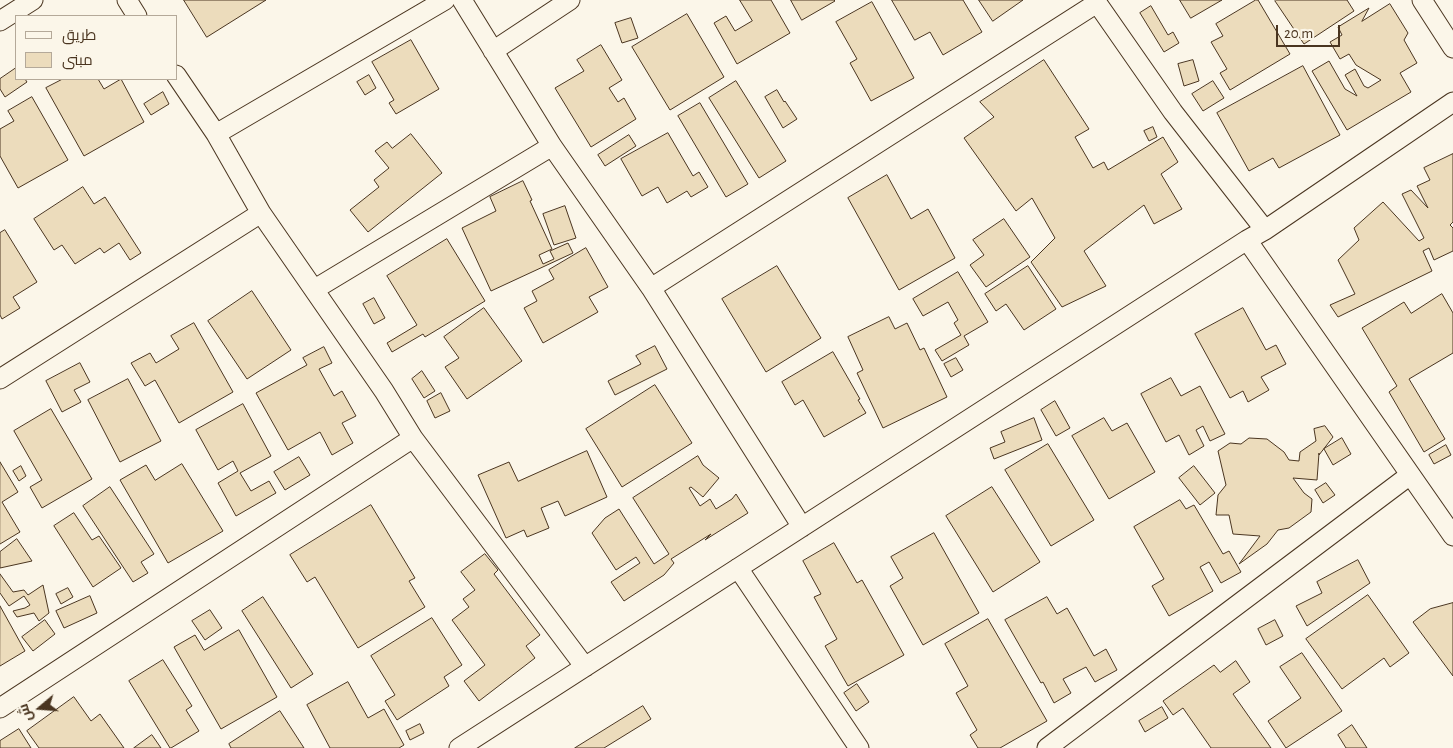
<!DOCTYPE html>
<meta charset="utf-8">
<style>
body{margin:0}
#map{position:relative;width:1453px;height:748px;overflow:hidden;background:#fbf6e9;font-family:"Alegreya Sans",Cairo,sans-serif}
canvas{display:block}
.legend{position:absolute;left:15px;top:15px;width:162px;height:65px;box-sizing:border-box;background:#fbf6e9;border:1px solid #b4a999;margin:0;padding:6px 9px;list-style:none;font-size:15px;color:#4a3520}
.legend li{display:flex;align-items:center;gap:10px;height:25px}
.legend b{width:25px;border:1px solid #b4a999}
.north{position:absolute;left:15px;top:683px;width:50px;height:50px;-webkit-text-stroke:4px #fbf6e9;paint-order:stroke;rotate:252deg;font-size:14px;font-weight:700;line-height:20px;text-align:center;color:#4a3520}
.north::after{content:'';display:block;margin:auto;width:18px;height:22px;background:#4a3520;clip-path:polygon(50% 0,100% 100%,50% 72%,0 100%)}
.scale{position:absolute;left:1276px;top:25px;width:64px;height:22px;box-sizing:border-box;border:2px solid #4a3520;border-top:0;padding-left:6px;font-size:15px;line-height:18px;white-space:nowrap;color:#4a3520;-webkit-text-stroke:4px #fbf6e9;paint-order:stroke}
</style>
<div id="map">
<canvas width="1453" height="748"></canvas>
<ul class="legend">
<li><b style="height:6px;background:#fbf6e9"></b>طريق</li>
<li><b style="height:14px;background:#ecdcbc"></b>مبنى</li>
</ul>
<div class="north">ش</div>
<div class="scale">20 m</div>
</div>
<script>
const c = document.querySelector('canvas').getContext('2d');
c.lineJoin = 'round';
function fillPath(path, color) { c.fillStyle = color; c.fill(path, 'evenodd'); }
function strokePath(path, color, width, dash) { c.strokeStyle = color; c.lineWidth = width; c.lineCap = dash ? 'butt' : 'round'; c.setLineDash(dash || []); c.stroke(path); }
const building = new Path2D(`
 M184,0H266L207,37Z
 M740,0H771L790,33L737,64L714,23L726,16L735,31L752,21Z
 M791,0H834L835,1L802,20Z
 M892,0H963L982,32L943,55L930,32L915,40Z
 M979,0H1023L993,21Z
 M1180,0H1222L1191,18Z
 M1256,0H1258L1290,54L1230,90L1220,73L1227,69L1211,42L1223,36L1216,24Z
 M1276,0H1347L1354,11L1304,44L1275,1Z
 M872,2L914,78L871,101L850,63L857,59L836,22Z
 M1390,4L1408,33L1404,40L1417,63L1400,73L1411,92L1347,130L1312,71L1329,61L1345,89L1357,96L1345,75L1355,69L1364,86L1368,88L1381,80L1356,65L1349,54L1340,59L1330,42L1342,35L1338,27L1369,8L1362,21Z
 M1151,6L1168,35L1173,32L1179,43L1164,52L1140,13Z
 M687,14L724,77L670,110L632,47Z
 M631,18L638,38L622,43L615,23Z
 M411,40L439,89L396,114L389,103L394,100L372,62Z
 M601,45L622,80L609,88L618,102L624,98L636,119L591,147L555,88L584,71L577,60Z
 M1044,60L1089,129L1075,137L1093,168L1104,162L1108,170L1163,137L1178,162L1161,174L1182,209L1154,224L1144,205L1084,251L1106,286L1062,307L1031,262L1055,238L1032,198L1016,211L964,138L994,117L980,102Z
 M1193,60L1199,81L1184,86L1178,64Z
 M1303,66L1340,135L1279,168L1273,158L1249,171L1217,113Z
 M16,68V79H25L27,82L5,97L0,89V79Z
 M369,75L376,88L365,95L357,82Z
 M63,79H98L104,89L121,79L144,122L84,156L46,88Z
 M736,81L786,161L759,178L709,98Z
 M1213,81L1224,98L1203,111L1192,94Z
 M777,90L784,102L785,101L797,119L783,128L765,97Z
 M163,92L169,104L151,115L144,104Z
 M32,97L68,160L18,188L0,156V129L14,121L8,111Z
 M700,103L748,184L726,197L678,116Z
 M1153,127L1157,137L1149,141L1144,131Z
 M668,133L693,176L699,172L708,187L691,197L687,191L667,203L658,187L642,196L621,159Z
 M411,134L442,173L368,232L350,210L379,187L374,180L389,168L375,151L387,142L392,148Z
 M629,135L636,146L605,166L598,155Z
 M1453,154V222L1450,225L1453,228V251L1434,260L1429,248L1423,251L1432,271L1338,317L1330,305L1355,294L1338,260L1359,240L1354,228L1383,202L1419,241L1424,238L1402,194L1411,190L1428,208L1417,186L1430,180L1424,168Z
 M887,175L911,219L928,209L955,258L899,290L848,198Z
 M523,181L532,200L530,201L552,249L539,255L543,264L554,259L550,251L568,243L573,253L491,291L462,228L496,211L490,197Z
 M83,187L94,204L105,197L141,253L130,260L119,243L104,253L100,248L75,264L62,245L54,250L34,219Z
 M565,206L576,238L554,245L543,214Z
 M1004,219L1030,257L986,287L970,265L984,255L973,240Z
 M5,230L37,282L13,297L20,308L2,319L0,315V233Z
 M447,239L485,301L425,337L423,334L392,352L387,343L417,325L387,276Z
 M586,248L608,287L589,297L598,312L543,343L524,308L537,301L532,291L554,279L549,270Z
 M777,266L821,338L766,372L722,299Z
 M1028,266L1056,309L1024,330L1006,304L996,311L985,294Z
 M958,272L988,322L964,336L969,345L942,361L935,350L961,335L954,323L958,320L948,302L923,316L913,299Z
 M252,291L291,350L247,379L208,321Z
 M1442,294L1453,313V353L1409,379L1445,439L1424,452L1389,392L1397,386L1362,328L1404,302L1411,313Z
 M374,298L385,318L374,324L363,304Z
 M484,308L522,361L467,399L445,367L459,358L444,337Z
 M1243,308L1266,350L1276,345L1286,364L1261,377L1269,390L1248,402L1243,391L1230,398L1195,334Z
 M889,317L895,329L907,323L920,350L924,348L947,397L883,428L857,373L863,370L848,337Z
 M194,323L233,392L179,423L155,380L145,386L131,363L150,353L156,363L179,349L171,336Z
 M655,346L667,369L615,395L608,381L641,364L636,356Z
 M324,347L332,363L319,369L334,396L342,391L356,416L342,423L353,443L332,455L320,432L288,450L256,393L307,365L303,358Z
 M833,352L860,399L858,400L866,413L824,437L803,400L795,405L782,382Z
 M956,358L963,370L951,377L944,364Z
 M80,363L90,382L74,390L81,402L62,412L46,381Z
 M422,371L435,391L424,398L412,379Z
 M1171,378L1181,396L1200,386L1225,434L1210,441L1203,426L1196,430L1204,446L1189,455L1179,435L1166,442L1141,394Z
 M128,379L161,441L120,462L88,400Z
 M655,385L692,443L622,487L586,429Z
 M441,393L450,411L435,418L427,401Z
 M1055,401L1070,428L1056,436L1041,410Z
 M243,404L271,456L240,473L251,491L269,481L276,493L236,516L218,483L238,471L233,461L218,470L196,430Z
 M51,409L92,479L42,508L30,487L42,480L14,431Z
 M1034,418L1042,440L994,459L990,448L1005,442L1001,432Z
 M1104,418L1112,431L1127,423L1155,472L1109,499L1072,436Z
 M1325,426L1333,437L1319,455V453L1317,480L1293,478L1304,493L1312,499L1311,512L1289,528L1278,530L1267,544L1239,564L1260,536L1233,534L1229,515H1216L1218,495L1226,485L1218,451L1230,443L1241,444L1249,438L1267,439L1284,452L1289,460L1299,461L1300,452L1316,441L1314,429Z
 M1342,438L1351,454L1333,465L1324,449Z
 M1048,444L1094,520L1051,546L1005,470Z
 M1446,445L1451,455L1434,464L1429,455Z
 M587,451L607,497L565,516L558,501L541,508L549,528L527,537L524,530L506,538L478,475L509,462L518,481Z
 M698,456L703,465L719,478L703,497L691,487L689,488L700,506L710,499L716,509L732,499L736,494L748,513L705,540L711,534L671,559L674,563L664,575L624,601L611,582L640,563L636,557L616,570L592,533L605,518L619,509L654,564L669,554L633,498Z
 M299,457L310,475L285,490L274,472Z
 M0,462L18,492L2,502L20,532L0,544Z
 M182,464L223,531L168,563L120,480L146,465L155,480Z
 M21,466L26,476L19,481L13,471Z
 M1194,466L1215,493L1200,505L1179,478Z
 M1326,483L1335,495L1323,503L1315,490Z
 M110,487L154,554L141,562L148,573L133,582L83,506Z
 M992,487L1040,562L993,592L946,516Z
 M1180,500L1186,509L1194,505L1223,554L1229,551L1241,572L1221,583L1209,562L1200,567L1213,591L1169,616L1152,586L1164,579L1134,527Z
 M371,505L415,578L409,581L425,607L358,648L315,577L307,582L290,555Z
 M74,513L92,540L99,536L121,568L93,587L54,526Z
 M934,533L979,613L923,645L890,586L903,578L891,557Z
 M17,539L32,561L0,568V552Z
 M834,543L857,583L862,580L904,655L848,686L825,646L837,639L814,597L821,594L803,561Z
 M485,554L498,570L494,574L540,635L526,646L535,658L479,701L464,681L485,665L452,620L469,607L463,599L475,590L461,572Z
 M1358,560L1370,583L1307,626L1296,606L1322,593L1317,582Z
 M0,574L13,592L24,590L28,595L43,585L49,613L39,621L34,613L17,617L13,611L25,608L30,605L24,596L9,606L0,593Z
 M68,588L73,597L61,604L56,594Z
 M1368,595L1409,653L1390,667L1384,658L1342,689L1306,639Z
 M90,596L97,613L64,628L56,611Z
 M263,597L313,674L291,688L242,611Z
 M1047,597L1057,614L1067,608L1094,656L1106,649L1117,670L1095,682L1086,667L1063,679L1071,693L1054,703L1043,682L1041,683L1005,620Z
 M1453,603V676L1413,622L1430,609Z
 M0,606L25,651L0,666Z
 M210,610L222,628L205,640L192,621Z
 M432,618L462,665L444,677L449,686L397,720L385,701L395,695L371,656Z
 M988,619L1047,721L1000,748H978L970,735L977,730L956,693L968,686L945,644Z
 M45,620L55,634L33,651L22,637Z
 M1275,620L1283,636L1266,645L1258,629Z
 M239,630L277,697L221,729L174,647L195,635L204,650Z
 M1302,653L1342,711L1286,748L1268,721L1301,698L1280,667Z
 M163,660L192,706L186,710L199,731L171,748H170L129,681Z
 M1236,661L1250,682L1233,694L1271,748H1211L1183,708L1173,715L1163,701L1214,665L1220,672Z
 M348,682L368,718L384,709L404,745L399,748H330L307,705Z
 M857,684L869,702L856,711L844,693Z
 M74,697L91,721L100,714L124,748H39L27,731Z
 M643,706L651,719L604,748H575Z
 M1162,707L1168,718L1145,732L1139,721Z
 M280,711L304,748H231L229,744Z
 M420,724L424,733L410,740L406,731Z
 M1352,725L1367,748H1346L1338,735Z
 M19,729L31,748H0V741Z
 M152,735L161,748H134Z`);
fillPath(building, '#ecdcbc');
strokePath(building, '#4a3520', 1);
const street = new Path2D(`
 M127,0L137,16
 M462,0L552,146L651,288L802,527
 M1095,0L1173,112L1265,230
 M1422,0L1453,48
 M0,21L33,0
 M493,51L570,0
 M176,75L216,134L261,213L384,391L413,438L585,667
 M216,134L445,0
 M1247,240L1453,536
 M651,288L1097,3
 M315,289L552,146
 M0,379L261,213
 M738,568L859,748
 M0,708L413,438
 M459,748L1247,240L1265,230L1453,102
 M1047,748L1410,475`);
strokePath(street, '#4a3520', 21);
strokePath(street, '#fbf6e9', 19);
</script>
